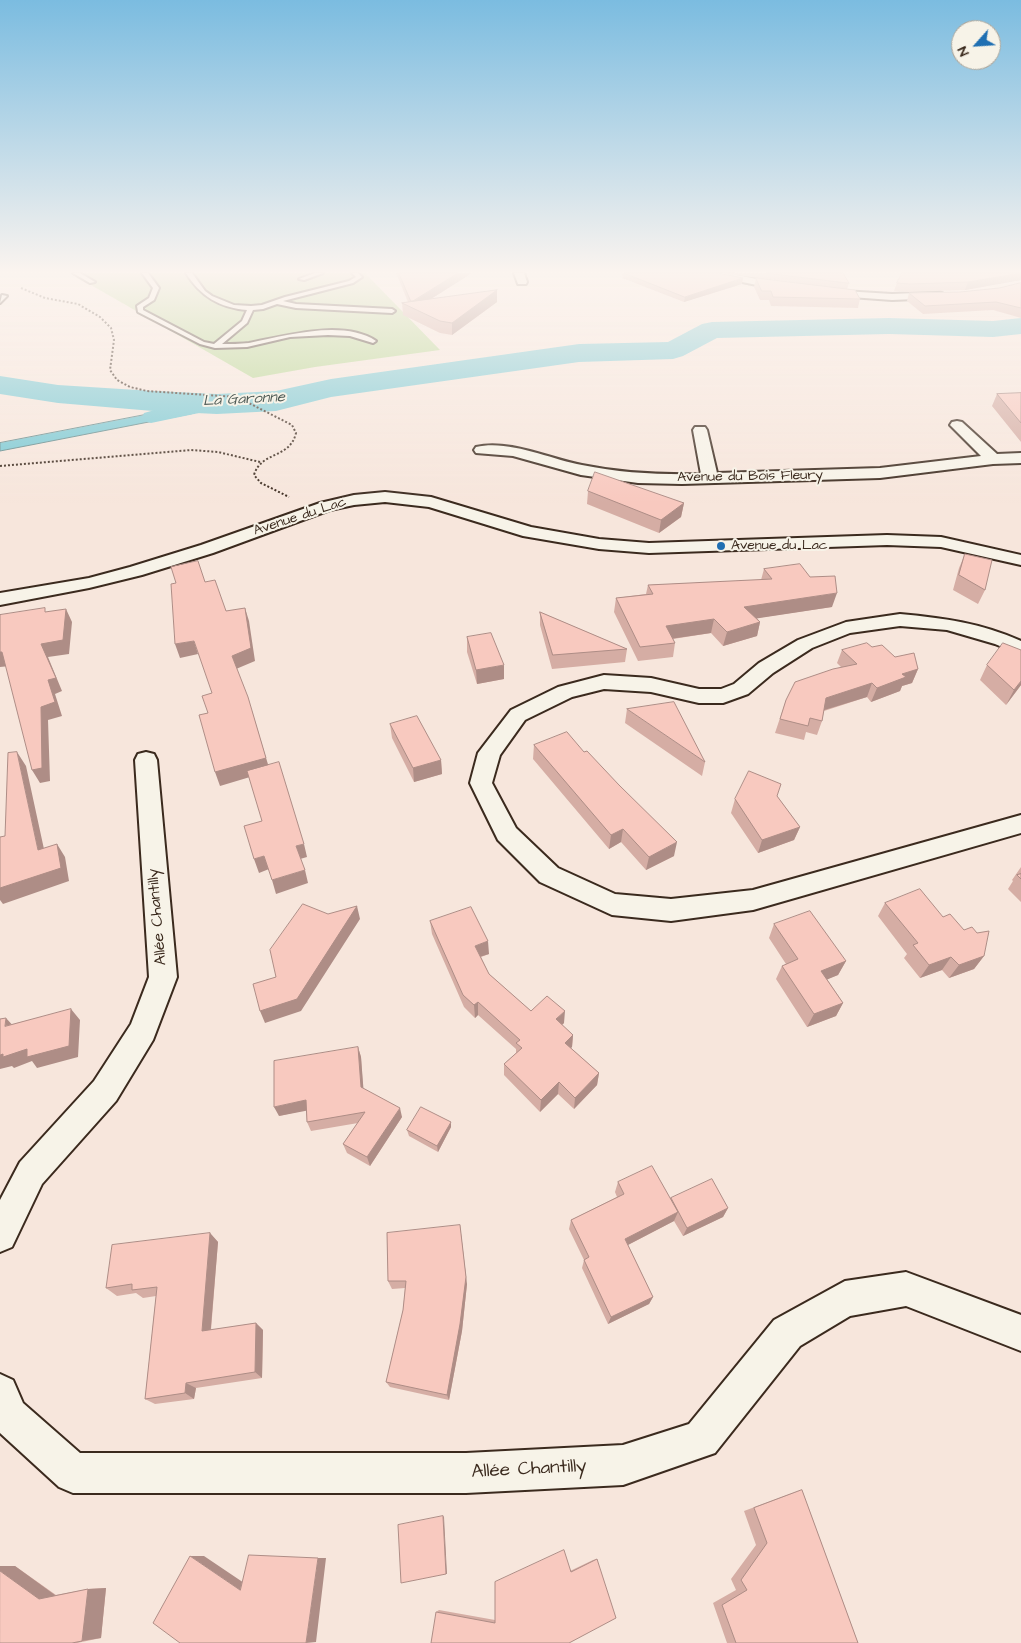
<!DOCTYPE html>
<meta charset="utf-8">
<style>
body{margin:0}
#map{position:relative;width:1021px;height:1643px;overflow:hidden;background:#f7e6dc;font-family:"Architects Daughter",sans-serif}
canvas{display:block}
.north{position:absolute;left:951px;top:20px;width:50px;height:50px;box-sizing:border-box;background:#f7f3e8;border:1px solid #aca397;border-radius:50%;rotate:244deg;font-size:14px;font-weight:700;line-height:20px;text-align:center;color:#3b2a1e}
.north::after{content:'';display:block;margin:auto;width:18px;height:22px;background:#1f6fb2;clip-path:polygon(50% 0,100% 100%,50% 72%,0 100%)}
</style>
<div id="map">
<canvas width="1021" height="1643"></canvas>
<div class="north">N</div>
</div>
<script>
const c = document.querySelector('canvas').getContext('2d');
c.lineJoin = 'round';
function fillPath(path, color) { c.fillStyle = color; c.fill(path, 'evenodd'); }
function strokePath(path, color, width, dash) { c.strokeStyle = color; c.lineWidth = width; c.lineCap = dash ? 'butt' : 'round'; c.setLineDash(dash || []); c.stroke(path); }
function label(font, color, halo, rows, align = 'center') {
  c.font = font + ' "Architects Daughter",sans-serif'; c.lineWidth = 4; c.setLineDash([]); c.textBaseline = 'middle'; c.strokeStyle = halo; c.fillStyle = color; for (const [text, x, y, turn = 0] of rows) {
    c.save(); c.translate(x, y); c.rotate((+turn || 0) * Math.PI / 180); c.textAlign = isNaN(turn) ? turn : align; if (halo) c.strokeText(text, 0, 0); c.fillText(text, 0, 0); c.restore();
  }
}
fillPath(new Path2D(`
 M70,273H365L440,350L315,367L253,378Z`), '#b5d58f');
const water = new Path2D(`
 M191,406L195,413L0,451V443Z`);
fillPath(water, '#78c8d3');
strokePath(water, '#60898b', 1);
fillPath(new Path2D(`
 M217,399L223,400L226,404L223,408L151,423L144,421L142,417L144,413L151,411Z`), '#78c8d3');
fillPath(new Path2D(`
 M889,318L993,321L1021,318V334L993,337L889,334L717,338L683,356L673,359L579,362L331,397L276,411L217,414L153,411L58,403L0,394V376L58,385L153,391L217,394L276,391L331,379L579,344L668,342L702,324L712,322Z`), '#78c8d3');
const lane = new Path2D(`
 M73,273H80L95,282L90,283Z
 M142,273H148L159,288L154,300L143,307V310L204,342L214,344L242,321L247,310C220,308 200,296 186,273H192L205,291L212,296L234,305L251,306L262,305L285,297L349,281L356,277L352,273H358L362,277L353,283L283,301L296,304L392,309L395,311L392,313L296,308L277,304L263,309L253,310L247,323L222,344C230,344 240,344 249,343C285,336 343,319 376,341L373,343L350,336L328,335L290,337L247,347L215,348L200,344L138,312L137,306L149,298L153,288Z
 M315,273H323L304,280L299,279Z
 M2,295L7,296L0,303Z`);
const street = new Path2D(`
 M514,273H524L527,282L526,284H518Z
 M708,273H727L786,285L791,288L786,291L713,276Z
 M827,290L892,294L940,292L946,295L940,298L892,300L823,295L821,293Z
 M957,421L962,422L997,454L1021,453V463L993,464L880,478L682,484L638,483L581,475L513,456L476,453L474,450L476,447C508,439 550,459 582,465C621,473 661,475 701,474L693,430L695,427H705L707,430L717,473L880,468L981,456L950,425L952,422Z
 M385,492L431,497L531,527L599,539L649,543L887,535L941,537L1021,555V565L941,547L887,545L649,553L599,549L523,536L429,507L385,502L354,505L330,510L213,553L142,575L89,588L0,605V593L89,578L130,567L201,545L320,503L354,495Z
 M900,614C943,618 981,623 1021,641V655L995,644L947,630L900,626L850,633L812,648L773,673L748,694L723,703H699L651,692L604,689L572,697L525,720L500,755L492,783L516,828L558,868L615,894L671,899L753,890L1021,815V833L753,910L671,921L612,915L540,882L498,840L470,783L478,753L511,710L558,687L604,675L651,678L699,689H721L734,684L759,663L798,640L846,622Z
 M146,752L154,754L157,760L177,977L153,1040L116,1101L42,1184L12,1247L0,1252V1200L20,1162L94,1081L131,1024L149,977L135,760L138,754Z
 M906,1272L1021,1315V1351L906,1306L850,1316L800,1346L715,1453L623,1485L466,1493H73L59,1487L0,1433V1374L13,1380L23,1403L80,1453H466L623,1445L689,1424L774,1320L845,1281Z`);
strokePath(lane, '#3b2a1e', 4);
strokePath(street, '#3b2a1e', 4);
strokePath(new Path2D(`
 M21,288L45,298L78,304L100,317L111,328L114,340L110,370L117,380L130,387L147,391L237,397L292,425L296,433C290,459 261,451 254,475L261,483L289,497
 M0,466L191,450L218,452L260,462`), '#3b2a1e', 2, [2, 2]);
fillPath(lane, '#f7f3e8');
fillPath(street, '#f7f3e8');
fillPath(new Path2D(`
 M396,273H472L431,299L497,290V302L452,335L440,333L403,315L402,303L408,302Z
 M623,273L742,284L684,302L622,278Z
 M721,273H843L849,283L847,289L860,299L858,308L771,306L769,300H760L754,287L756,278L835,288Z
 M1021,273V280L965,290L908,292L894,291L897,283Z
 M1021,283V318L993,310L923,314L907,301L909,293L960,292L999,288Z
 M1021,393V442L992,406L997,394Z
 M588,491L684,503L681,517L659,533L587,504Z
 M965,554L985,590L978,604L953,590L959,568Z
 M764,569L832,607L757,618L760,622L757,636L723,646L711,633L673,639L675,643L673,657L638,661L614,612L616,598L646,594L648,585L761,580Z
 M540,612L627,649L625,662L552,669L540,625Z
 M467,637L504,679L477,684L467,652Z
 M872,647L895,657L918,669L912,683L902,686L900,691L871,702L867,697L824,711L822,721L817,735L806,732L804,740L775,733L786,700L841,667L837,663L842,650Z
 M987,665L1021,685L1006,705L980,680Z
 M627,709L705,762L702,776L625,723Z
 M390,724L441,760L442,774L414,782L392,738Z
 M534,745L674,856L646,870L621,842L609,849L533,759Z
 M777,796L800,827L794,840L758,853L731,813L735,799Z
 M1021,867V902L1008,889L1013,881L1012,880Z
 M885,903L943,917L984,956L974,969L949,978L942,970L920,978L904,958L907,954L878,916Z
 M430,921L489,954L481,957L489,974L531,1011L564,1023L562,1025L573,1035L572,1047L571,1048L599,1073L597,1085L574,1109L558,1094L540,1112L504,1075V1064L516,1053V1049L478,1015L475,1018L464,1007L432,934Z
 M774,924L846,961L838,975L827,979L843,1003L836,1016L807,1027L776,979L782,966L786,964L769,938Z
 M358,1047L361,1057L363,1088L402,1117L370,1166L347,1153L343,1144L358,1123L311,1131L307,1122L306,1110L279,1116Z
 M451,1127L438,1152L409,1136L407,1130Z
 M618,1182L671,1198L728,1208L723,1217L683,1236L674,1221L628,1245L653,1297L649,1304L608,1324L582,1268L584,1260L569,1229L571,1220L617,1197L615,1192Z
 M210,1233L218,1242L211,1330L256,1323L263,1330L262,1378L196,1388L194,1399L155,1404L145,1399L156,1296L143,1298L136,1293L117,1296L106,1288Z
 M387,1233L467,1284L462,1331L449,1400L390,1387L386,1382L403,1310L405,1288L392,1289L388,1281Z
 M802,1490L858,1643H727L713,1603L736,1590L731,1579L756,1545L744,1511L790,1494Z
 M597,1559L569,1643L436,1612L439,1610L495,1620L570,1571L593,1560Z
 M15,1566L56,1595L88,1589L106,1588L101,1638L77,1643H0Z`), '#d5ada4');
fillPath(new Path2D(`
 M458,273H472L415,309L411,303Z
 M1021,273V280L965,290L968,282Z
 M743,278L742,284L684,302L685,297Z
 M497,290V302L452,335V323Z
 M684,503L681,517L659,533L661,520Z
 M837,593L832,607L740,621L744,607Z
 M245,608L249,621L255,661L236,669L232,656Z
 M66,609L72,622L69,654L48,657L62,691L55,694L62,716L48,720L50,781L40,783L32,770L41,707L48,680L41,644Z
 M714,619L711,633L663,640L666,626Z
 M760,622L757,636L723,646L727,632Z
 M194,641L198,654L180,658L175,644Z
 M0,652H2L10,666L0,667Z
 M504,665V679L477,684L476,670Z
 M918,669L912,683L902,686L900,691L871,702L877,688L902,674Z
 M1021,681V685L1006,705L1014,690Z
 M872,683L867,697L821,711L826,698Z
 M252,711L270,771L220,786L215,772Z
 M17,752L26,766L47,863L38,850Z
 M441,760L442,774L414,782L413,768Z
 M800,827L794,840L758,853L762,840Z
 M623,829L621,842L609,849L611,835Z
 M677,842L674,856L646,870L649,857Z
 M57,844L65,857L69,881L3,904L0,900V888Z
 M304,844L307,857L300,859L296,846Z
 M264,856L269,869L259,873L254,859Z
 M305,870L308,883L276,894L272,880Z
 M357,906L360,919L301,1011L265,1023L260,1011Z
 M488,941L489,954L476,958L475,946Z
 M984,956L974,969L949,978L959,965Z
 M951,957L942,970L920,978L929,965Z
 M846,961L838,975L814,985L821,971Z
 M478,1002V1015L475,1018L474,1005Z
 M843,1003L836,1016L807,1027L814,1014Z
 M71,1009L80,1020L78,1057L37,1068L32,1061L14,1068L12,1066L0,1069V1055Z
 M565,1011L564,1023L555,1031L556,1019Z
 M6,1018L16,1029L5,1026Z
 M573,1035L572,1047L564,1054L565,1043Z
 M358,1047L361,1057L364,1096L361,1087Z
 M599,1073L597,1085L574,1109L575,1098Z
 M559,1082L558,1094L540,1112L541,1100Z
 M306,1100L310,1110L279,1116L274,1107Z
 M400,1108L402,1117L370,1166L367,1157Z
 M451,1122V1127L438,1152L437,1146Z
 M728,1208L723,1217L683,1236L687,1228Z
 M678,1212L674,1221L622,1248L625,1239Z
 M460,1225L467,1284L462,1331L449,1400L447,1395Z
 M210,1233L218,1242L210,1338L202,1331Z
 M653,1297L649,1304L608,1324L611,1317Z
 M256,1323L263,1330L262,1378L255,1372Z
 M186,1383L196,1388L194,1399L185,1393Z
 M443,1516L444,1517L447,1574H446Z
 M190,1556H204L253,1589L240,1590Z
 M318,1558H326L316,1642L306,1643Z
 M0,1566H15L59,1598L39,1599L0,1571Z
 M106,1588L101,1638L82,1641L88,1589Z`), '#ae8d86');
const building = new Path2D(`
 M399,273H458L413,301H411Z
 M624,273H717L743,278L685,297Z
 M766,273H843L849,283Z
 M902,273H1021L968,282L910,284L897,283Z
 M756,278L855,290L860,299L773,297L771,291H762Z
 M1021,283V308L996,302L925,306L909,293L960,292L999,288Z
 M497,290L452,323L440,321L402,303Z
 M1021,393V423L997,394Z
 M595,472L684,503L661,520L588,491Z
 M965,554L992,560L985,590L959,575Z
 M198,561L205,582L215,580L226,611L245,608L251,648L232,656L248,697L266,758L215,772L199,715L208,713L202,696L212,693L194,641L175,644L171,584L176,583L171,567Z
 M800,564L810,577L835,576L837,593L744,607L760,622L727,632L714,619L666,626L675,643L640,647L616,598L653,594L648,585L772,579L764,569Z
 M45,608V612L66,609L63,640L41,644L56,678L48,680L55,702L41,707L42,768L32,770L2,652H0V615Z
 M540,612L627,649L553,655Z
 M491,633L504,665L476,670L467,637Z
 M867,643L872,647L882,645L895,657L914,653L918,669L902,674L906,677L877,688L872,683L826,698L822,721L810,718L808,726L780,719L786,700L795,682L833,669L857,664L842,650Z
 M1003,643L1021,650V681L1014,690L987,665Z
 M674,702L705,762L627,709Z
 M417,716L441,760L413,768L390,724Z
 M567,732L584,752L587,751L619,785L677,842L649,857L623,829L611,835L534,745Z
 M17,752L38,850L57,844L61,868L0,888V837L5,836L8,753Z
 M279,762L304,844L296,846L305,870L272,880L264,856L254,859L244,826L262,821L247,771Z
 M749,771L781,784L777,796L800,827L762,840L735,799Z
 M1021,874V879L1017,875Z
 M920,889L943,917L950,914L964,930L972,927L977,933L989,931L984,956L959,965L951,957L929,965L913,945L918,943L885,903Z
 M303,904L328,914L357,906L297,999L260,1011L253,984L276,977L270,950Z
 M471,907L488,941L475,946L489,974L531,1011L547,996L565,1011L556,1019L573,1035L565,1043L599,1073L575,1098L559,1082L541,1100L504,1064L522,1048L516,1043L520,1040L478,1002L474,1005L463,995L430,921Z
 M810,911L846,961L821,971L843,1003L814,1014L782,966L798,959L774,924Z
 M71,1009L69,1046L27,1057V1049L3,1057V1054L0,1055V1019L6,1018L5,1026Z
 M358,1047L361,1087L400,1108L367,1157L343,1144L365,1112L307,1122L306,1100L274,1107V1061Z
 M421,1107L451,1122L437,1146L407,1130Z
 M652,1166L678,1212L625,1239L653,1297L611,1317L584,1260L589,1257L571,1220L624,1194L618,1182Z
 M712,1179L728,1208L687,1228L671,1198Z
 M460,1225L466,1277L460,1324L447,1395L386,1382L403,1310L406,1281H388L387,1233Z
 M210,1233L202,1331L256,1323L255,1372L186,1383L185,1393L145,1399L157,1287L132,1290V1284L106,1288L112,1245Z
 M802,1490L858,1643H736L722,1605L747,1590L741,1580L767,1543L754,1508Z
 M443,1516L446,1574L401,1583L398,1525Z
 M564,1550L571,1572L597,1559L616,1618L569,1643H431L436,1612L495,1623V1582Z
 M249,1555L318,1558L306,1643H180L153,1623L190,1556L240,1590Z
 M0,1571L39,1599L88,1589L82,1641L72,1643H0Z`);
fillPath(building, '#f8c9bf');
strokePath(building, '#ae8d86', 1);
const sky = c.createLinearGradient(0, 0, 0, 503);
sky.addColorStop(0, '#7bbce0');
sky.addColorStop(0.54, '#fbf4ef');
sky.addColorStop(1, '#fbf4ef00');
c.fillStyle = sky;
c.fillRect(0, 0, 1021, 503);
for (const [x, y, r, color] of [
 [721,546,5,"#1f6fb2"]
]) { const dot = new Path2D(); dot.arc(x, y, r, 0, 2 * Math.PI); c.fillStyle = color; c.fill(dot); strokePath(dot, '#f7f3e8', 2); }
label('14px', '#3b2a1e', '#f7f3e8', [
 ["Avenue du Bois Fleury",750,477,-1],
 ["Avenue du Lac",300,517,-18]
]);
label('14px', '#3b2a1e', '#f7f3e8', [
 ["Avenue du Lac",731,546]
], 'left');
label('italic 15px', '#4d5954', '#f7f3e8', [
 ["La Garonne",244,400,-3]
]);
label('16px', '#3b2a1e', '#f7f3e8', [
 ["Allée Chantilly",158,917,-95]
]);
label('19px', '#3b2a1e', '#f7f3e8', [
 ["Allée Chantilly",529,1470,-3]
]);
</script>
